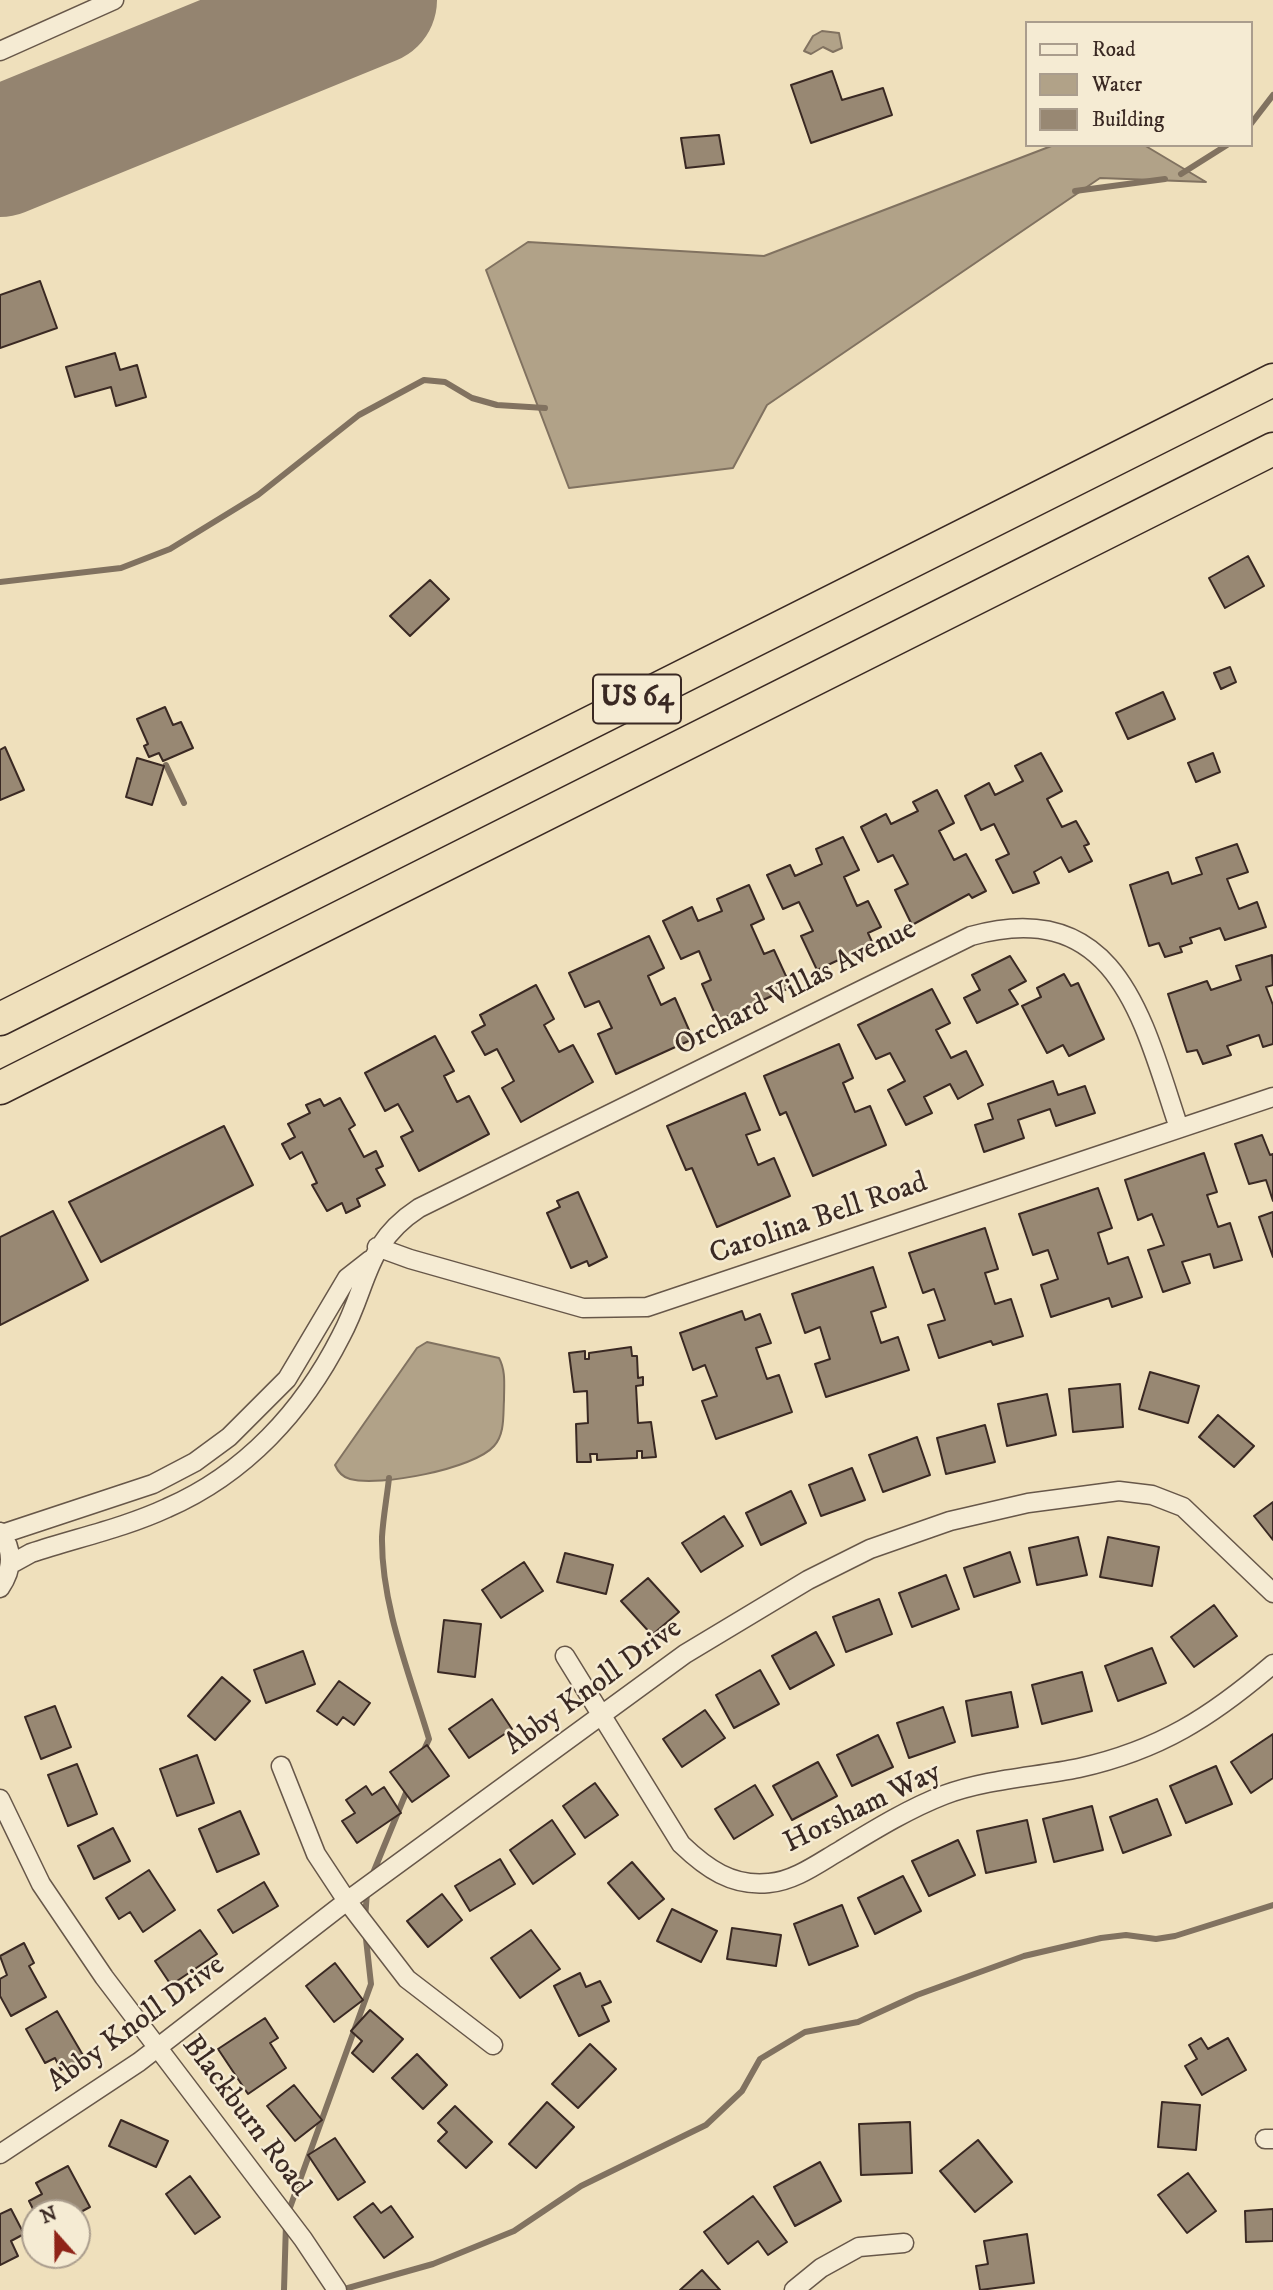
<!DOCTYPE html>
<style>
body{margin:0}
#map{position:relative;width:1273px;height:2290px;overflow:hidden;background:#efe0bc;font-family:"IM FELL DW Pica",serif}
canvas{display:block}
.legend{position:absolute;left:1025px;top:21px;width:228px;height:126px;box-sizing:border-box;background:#f5ebd3;border:2px solid #aa9d8d;margin:0;padding:9px 12px;list-style:none;font-size:21px;color:#3a2923}
.legend li{display:flex;align-items:center;gap:14px;height:35px}
.legend b{width:35px;border:2px solid #aa9d8d}
.north{position:absolute;left:21px;top:2199px;width:70px;height:70px;box-sizing:border-box;background:#f5ebd3;border:2px solid #aa9d8d;border-radius:50%;rotate:339deg;font-size:19px;font-weight:700;line-height:28px;text-align:center;color:#3a2923}
.north::after{content:'';display:block;margin:auto;width:24px;height:32px;background:#8f2418;clip-path:polygon(50% 0,100% 100%,50% 72%,0 100%)}
</style>
<div id="map">
<canvas width="1273" height="2290"></canvas>
<ul class="legend">
<li><b style="height:9px;background:#f5ebd3"></b>Road</li>
<li><b style="height:19px;background:#b1a288"></b>Water</li>
<li><b style="height:19px;background:#988873"></b>Building</li>
</ul>
<div class="north">N</div>
</div>
<script>
const c = document.querySelector('canvas').getContext('2d');
c.lineJoin = 'round';
function fillPath(path, color) { c.fillStyle = color; c.fill(path, 'evenodd'); }
function strokePath(path, color, width, dash) { c.strokeStyle = color; c.lineWidth = width; c.lineCap = dash ? 'butt' : 'round'; c.setLineDash(dash || []); c.stroke(path); }
function label(font, color, halo, rows, align = 'center') {
  c.font = font + ' "IM FELL DW Pica",serif'; c.lineWidth = 5; c.setLineDash([]); c.textBaseline = 'middle'; c.strokeStyle = halo; c.fillStyle = color; for (const [text, x, y, turn = 0] of rows) {
    c.save(); c.translate(x, y); c.rotate((+turn || 0) * Math.PI / 180); c.textAlign = isNaN(turn) ? turn : align; if (halo) c.strokeText(text, 0, 0); c.fillText(text, 0, 0); c.restore();
  }
}
const water = new Path2D(`
 M822,31L839,33L842,48L833,52L823,47L811,54L804,51L813,36Z
 M1054,145H1144L1206,182L1100,178L767,405L733,468L569,488L486,270L528,242L764,256Z
 M427,1342L499,1358C506,1371 504,1385 504,1400C503,1415 505,1434 494,1446C474,1469 379,1487 350,1479C342,1477 338,1472 335,1465L417,1348Z`);
fillPath(water, '#b1a288');
strokePath(water, '#817260', 2);
strokePath(new Path2D(`
 M1250,125L1273,95
 M1181,174L1227,145
 M1075,191L1165,179
 M0,582L121,568L170,549L258,495L359,415L424,380L445,382L472,398L497,405L545,408
 M166,765L184,803
 M389,1478C387,1497 383,1518 382,1537C381,1605 410,1675 429,1739L423,1752
 M371,1878L408,1788
 M365,1919L367,1892
 M288,2213L371,1984L365,1930
 M284,2290L286,2223
 M341,2290L433,2264L514,2231L581,2186L706,2125L742,2091L760,2059L805,2032L858,2022L917,1995L1024,1956L1101,1938L1126,1935L1156,1939L1175,1936L1273,1905`), '#817260', 6);
strokePath(new Path2D(`
 M0,152L372,0`), '#948470', 130);
const building = new Path2D(`
 M832,71L842,100L883,88L892,115L811,143L791,85Z
 M719,135L724,164L686,168L681,138Z
 M40,281L57,328L0,348V295Z
 M115,353L120,370L137,365L146,397L116,406L111,387L75,397L66,367Z
 M1248,556L1264,586L1225,608L1209,578Z
 M430,580L449,599L410,636L390,616Z
 M1230,667L1236,682L1221,689L1214,673Z
 M1163,692L1175,719L1128,739L1116,713Z
 M165,707L173,725L181,722L193,748L163,761L159,753L149,757L144,746L148,744L137,719Z
 M5,747L24,790L0,800V750Z
 M1041,753L1062,791L1047,799L1062,827L1076,821L1089,844L1084,846L1092,861L1069,872L1061,857L1034,872L1039,883L1013,893L996,860L1009,854L994,824L981,830L965,796L989,783L995,795L1023,781L1015,766Z
 M1213,753L1220,772L1196,782L1188,763Z
 M137,758L164,766L152,805L126,797Z
 M937,790L954,823L939,831L954,860L966,854L986,891L972,898L969,894L912,925L895,890L908,884L893,855L878,862L861,827L886,814L891,824L918,811L913,802Z
 M843,837L859,870L844,877L857,906L868,901L881,927L868,933L873,944L817,970L801,936L813,931L799,902L783,909L767,875L790,865L795,876L822,864L816,849Z
 M1237,844L1248,872L1227,879L1239,909L1257,902L1266,927L1225,940L1220,928L1190,938L1192,943L1180,947L1182,952L1165,957L1159,943L1149,946L1130,885L1168,872L1172,884L1202,874L1196,858Z
 M749,885L764,919L751,925L764,954L774,950L791,987L718,1021L702,984L711,980L699,951L681,959L663,921L692,907L698,921L722,911L717,899Z
 M649,936L664,968L648,976L661,1005L675,998L693,1039L616,1074L598,1034L612,1028L599,1001L585,1007L569,973Z
 M1272,955L1273,985L1266,987L1273,1005V1044L1263,1047L1259,1035L1227,1046L1231,1055L1203,1064L1197,1050L1187,1052L1168,994L1207,981L1211,990L1241,980L1236,966Z
 M1010,956L1026,981L1009,990L1018,1004L977,1023L964,998L980,990L972,975Z
 M1064,974L1071,986L1078,983L1104,1039L1069,1056L1063,1045L1047,1053L1022,1006L1041,997L1037,988Z
 M536,985L554,1019L544,1025L559,1052L573,1045L593,1082L521,1122L502,1088L514,1081L497,1049L485,1055L472,1032L485,1025L480,1015Z
 M932,989L950,1023L936,1030L951,1058L966,1051L983,1085L958,1099L950,1084L924,1097L932,1113L906,1125L888,1090L905,1081L890,1053L876,1059L858,1025Z
 M435,1036L454,1071L444,1076L457,1102L469,1096L489,1134L419,1171L401,1137L413,1131L398,1104L385,1111L365,1073Z
 M839,1044L853,1078L843,1083L855,1112L870,1106L886,1145L813,1176L786,1112L780,1115L764,1076Z
 M1053,1081L1058,1095L1085,1086L1095,1113L1056,1126L1050,1109L1018,1120L1024,1138L984,1152L975,1125L993,1119L988,1104Z
 M745,1093L760,1130L746,1135L758,1165L774,1158L790,1196L717,1227L692,1168L686,1170L667,1126Z
 M340,1098L355,1125L349,1129L364,1157L376,1151L383,1166L376,1169L385,1185L357,1199L360,1206L346,1213L342,1203L327,1211L312,1185L317,1183L302,1152L290,1159L282,1144L295,1137L288,1124L310,1113L306,1105L320,1099L324,1106Z
 M224,1126L253,1185L101,1262L69,1202Z
 M1262,1135L1270,1155L1273,1154V1201L1266,1180L1249,1184L1235,1144Z
 M1204,1153L1217,1192L1207,1195L1218,1227L1230,1223L1242,1260L1214,1268L1210,1254L1182,1262L1190,1283L1163,1292L1148,1250L1164,1245L1152,1214L1138,1220L1125,1180Z
 M1098,1188L1112,1228L1098,1233L1108,1264L1128,1257L1142,1297L1112,1307L1109,1298L1051,1317L1041,1285L1058,1279L1048,1250L1033,1255L1019,1214Z
 M578,1192L607,1257L589,1266L587,1261L571,1268L547,1213L560,1207L557,1201Z
 M53,1211L88,1280L0,1325V1237Z
 M1273,1212V1257L1259,1217Z
 M985,1228L998,1269L985,1273L995,1304L1011,1299L1023,1336L993,1345L991,1341L939,1358L928,1325L945,1320L934,1289L923,1293L909,1253Z
 M873,1267L886,1307L871,1312L881,1343L898,1337L909,1370L826,1397L815,1364L830,1359L820,1327L805,1333L792,1294Z
 M742,1311L745,1320L760,1314L771,1343L756,1348L767,1379L779,1375L792,1412L716,1439L702,1401L717,1396L705,1365L693,1370L680,1333Z
 M631,1347L632,1356H637L638,1378L643,1377V1385L636,1386L638,1423L651,1422L656,1457L642,1458V1451H637V1458L597,1460V1454H590L591,1462H577L576,1424L588,1423L587,1391L574,1392L569,1353L585,1351V1359H589V1353Z
 M1150,1372L1199,1386L1188,1423L1139,1409Z
 M1120,1384L1123,1427L1073,1432L1069,1389Z
 M1047,1394L1056,1435L1007,1446L998,1404Z
 M1218,1415L1254,1446L1234,1467L1199,1437Z
 M985,1425L995,1462L946,1474L937,1438Z
 M917,1437L930,1475L883,1492L869,1455Z
 M852,1468L865,1500L821,1516L809,1485Z
 M791,1491L806,1523L761,1545L746,1513Z
 M1273,1502V1540L1254,1516Z
 M724,1516L743,1546L701,1572L682,1543Z
 M1078,1537L1087,1575L1037,1585L1029,1548Z
 M1108,1537L1159,1547L1152,1586L1100,1577Z
 M1010,1552L1020,1582L974,1597L964,1568Z
 M565,1553L613,1565L606,1594L557,1582Z
 M524,1562L543,1591L501,1618L482,1590Z
 M946,1575L959,1609L912,1627L899,1593Z
 M648,1578L679,1612L652,1635L621,1601Z
 M879,1599L892,1634L846,1652L833,1617Z
 M1214,1605L1237,1636L1194,1667L1171,1637Z
 M444,1620L481,1624L475,1677L438,1672Z
 M816,1632L834,1665L790,1689L772,1656Z
 M1152,1648L1166,1683L1118,1701L1105,1666Z
 M303,1651L315,1684L266,1703L254,1670Z
 M760,1670L779,1704L734,1728L716,1695Z
 M1082,1672L1092,1711L1042,1724L1032,1685Z
 M222,1677L250,1701L215,1740L188,1716Z
 M339,1681L370,1703L354,1725L343,1717L337,1725L317,1711Z
 M1011,1692L1018,1727L972,1736L966,1701Z
 M492,1699L512,1729L469,1758L449,1729Z
 M55,1706L71,1747L41,1759L25,1717Z
 M943,1707L955,1742L909,1758L897,1723Z
 M705,1710L725,1738L682,1767L663,1739Z
 M1273,1734V1778L1251,1793L1231,1762Z
 M878,1735L893,1767L852,1786L837,1755Z
 M427,1745L449,1776L412,1802L390,1772Z
 M197,1755L214,1803L177,1816L160,1769Z
 M818,1762L837,1796L792,1820L773,1786Z
 M77,1764L97,1814L68,1826L48,1775Z
 M1216,1766L1232,1804L1186,1823L1170,1786Z
 M595,1783L618,1815L585,1838L563,1806Z
 M755,1785L773,1815L734,1839L715,1809Z
 M366,1786L372,1795L384,1787L401,1813L357,1843L342,1821L355,1813L346,1800Z
 M1157,1799L1171,1835L1123,1853L1110,1817Z
 M1092,1806L1103,1850L1054,1862L1043,1819Z
 M240,1811L259,1854L217,1872L199,1829Z
 M552,1820L575,1854L533,1884L510,1850Z
 M1027,1820L1036,1862L986,1873L977,1831Z
 M113,1828L130,1861L94,1879L78,1846Z
 M958,1840L975,1875L929,1896L912,1861Z
 M500,1859L515,1884L470,1911L455,1886Z
 M632,1862L664,1899L639,1919L608,1883Z
 M149,1870L175,1910L143,1932L130,1912L119,1919L106,1898Z
 M903,1876L921,1911L875,1934L858,1898Z
 M264,1882L278,1906L233,1933L218,1910Z
 M442,1894L462,1920L428,1947L407,1921Z
 M842,1905L858,1946L809,1965L794,1924Z
 M672,1909L717,1931L701,1962L657,1941Z
 M732,1928L781,1935L776,1966L727,1959Z
 M200,1930L217,1954L171,1985L155,1961Z
 M531,1930L560,1969L520,1998L491,1958Z
 M24,1943L34,1963L29,1966L46,1997L11,2016L0,1996V1979L7,1975L0,1956Z
 M335,1963L363,2000L334,2022L306,1986Z
 M580,1973L586,1987L600,1981L611,2002L602,2006L609,2021L579,2036L554,1986Z
 M370,2010L403,2039L373,2072L352,2053L362,2041L351,2031Z
 M57,2011L84,2057L61,2070L55,2058L45,2063L26,2029Z
 M265,2018L278,2038L270,2043L286,2068L248,2094L218,2049Z
 M1201,2038L1208,2049L1228,2038L1246,2070L1202,2095L1185,2066L1197,2059L1189,2045Z
 M590,2044L616,2069L578,2108L552,2084Z
 M417,2054L447,2085L423,2109L392,2078Z
 M294,2085L322,2120L295,2141L267,2106Z
 M547,2102L574,2127L536,2168L509,2144Z
 M1162,2102L1200,2105L1196,2150L1158,2147Z
 M455,2106L492,2142L466,2168L438,2141L447,2132L438,2123Z
 M121,2120L168,2141L156,2167L109,2146Z
 M910,2122L912,2173L861,2175L859,2124Z
 M335,2138L365,2182L338,2200L308,2155Z
 M978,2140L1012,2182L975,2212L940,2171Z
 M820,2162L841,2201L795,2226L774,2187Z
 M68,2166L90,2207L77,2214L35,2213L29,2201L42,2194L36,2183Z
 M1188,2173L1216,2211L1187,2233L1158,2195Z
 M190,2176L220,2217L195,2234L166,2194Z
 M753,2196L787,2242L768,2255L758,2241L728,2264L704,2232Z
 M373,2203L381,2213L391,2206L413,2237L384,2258L354,2217Z
 M11,2209L24,2234L11,2241L18,2256L0,2265V2214Z
 M1273,2209V2241L1246,2242L1245,2211Z
 M1027,2234L1034,2283L980,2290L976,2266L988,2264L984,2241Z
 M702,2270L720,2290H680Z`);
fillPath(building, '#988873');
strokePath(building, '#3a2923', 2);
const street = new Path2D(`
 M0,51L114,0
 M377,1247L410,1259L583,1308L647,1307L1273,1097
 M0,1532C14,1550 13,1569 0,1588
 M2,1534L153,1484L195,1462L229,1437L287,1379L347,1278L370,1260
 M11,1564L31,1553C76,1538 124,1528 167,1508C245,1474 303,1411 341,1336C369,1284 364,1244 419,1208L971,936C1118,895 1143,1021 1179,1128
 M565,1656L681,1844C706,1868 732,1887 769,1883C795,1881 820,1862 841,1850C874,1830 908,1809 944,1795C986,1779 1035,1777 1079,1768C1160,1750 1211,1717 1273,1664
 M281,1766L316,1854L347,1901L407,1979L493,2045
 M0,1799L41,1884L104,1977L303,2239L337,2290
 M1265,2139H1273
 M0,2154L139,2062L347,1901L685,1654L808,1580L870,1549L950,1521L1028,1503L1119,1491L1152,1495L1183,1507L1273,1593
 M794,2290L821,2268L859,2247L904,2243`);
const highway = new Path2D(`
 M0,1019L1273,380
 M0,1088L1273,449`);
strokePath(street, '#675749', 21);
strokePath(highway, '#3a2923', 35);
strokePath(street, '#f5ebd3', 18);
strokePath(highway, '#efe0bc', 32);
for (const [x, y, w] of [
 [637,699,88]
]) { const box = new Path2D(); box.roundRect(x - w / 2, y - 24.5, w, 49, 5); c.fillStyle = '#f5ebd3'; c.fill(box); strokePath(box, '#3a2923', 2); }
label('bold 28px', '#3a2923', null, [
 ["US 64",637,699]
]);
label('30px', '#3a2923', '#f5ebd3', [
 ["Orchard Villas Avenue",796,989,-27],
 ["Carolina Bell Road",819,1220,-19],
 ["Abby Knoll Drive",594,1688,-36],
 ["Horsham Way",863,1809,-26],
 ["Abby Knoll Drive",137,2025,-36],
 ["Blackburn Road",245,2117,53]
]);
</script>
